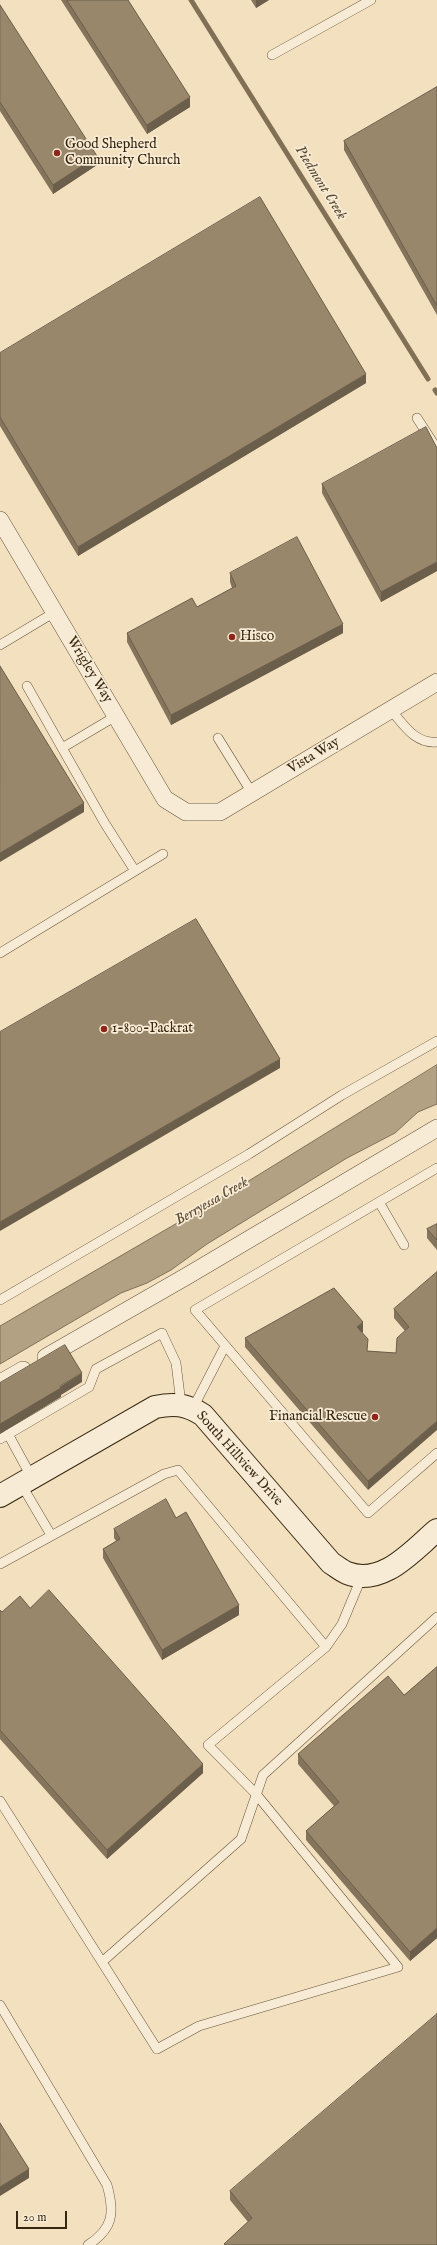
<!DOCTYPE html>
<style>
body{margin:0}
#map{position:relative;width:437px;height:2245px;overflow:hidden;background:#f3e0bf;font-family:"IM FELL English",serif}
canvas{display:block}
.scale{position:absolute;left:16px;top:2211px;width:51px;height:18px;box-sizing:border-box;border:2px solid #372710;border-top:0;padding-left:5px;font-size:12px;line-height:14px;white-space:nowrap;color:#372710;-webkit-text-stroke:3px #f7ebd5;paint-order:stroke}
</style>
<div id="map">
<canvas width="437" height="2245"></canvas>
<div class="scale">20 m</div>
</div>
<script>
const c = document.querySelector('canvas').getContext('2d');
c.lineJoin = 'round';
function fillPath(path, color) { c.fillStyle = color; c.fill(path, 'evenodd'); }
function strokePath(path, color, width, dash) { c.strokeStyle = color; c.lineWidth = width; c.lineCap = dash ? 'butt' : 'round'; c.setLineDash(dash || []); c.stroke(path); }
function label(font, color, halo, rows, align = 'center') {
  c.font = font + ' "IM FELL English",serif'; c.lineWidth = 3.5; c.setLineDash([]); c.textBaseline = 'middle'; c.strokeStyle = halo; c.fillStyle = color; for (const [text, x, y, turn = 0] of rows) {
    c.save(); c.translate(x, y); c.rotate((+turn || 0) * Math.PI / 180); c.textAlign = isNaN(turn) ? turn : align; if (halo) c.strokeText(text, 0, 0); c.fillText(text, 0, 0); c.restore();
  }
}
const water = new Path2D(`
 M437,1065V1104L418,1112L395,1133L347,1158L207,1244L171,1270L147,1283L121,1293L0,1364V1326L234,1190Z`);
fillPath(water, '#b3a184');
strokePath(water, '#817056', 1);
strokePath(new Path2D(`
 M191,0L428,379
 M435,390L437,393`), '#817056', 5);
const lane = new Path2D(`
 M272,55L371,0
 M417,418L437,449
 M0,645L55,612
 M27,686L104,822L135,871
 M391,710C404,725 415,744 437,742
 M218,738L252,793
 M62,748L116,716
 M0,953L163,854
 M437,1168L195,1310L368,1513L437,1453
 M379,1202L404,1245
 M0,1300L249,1154L342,1095L437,1041
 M193,1408L225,1346
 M8,1434L32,1478
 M0,1439L89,1387L96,1369L162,1333L176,1363L181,1404
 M21,1484L51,1535
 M0,1564L164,1474L178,1470L326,1647
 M0,1801L157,2049L199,2026L398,1967L256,1794L208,1745L326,1647L342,1624L362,1576
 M102,1962L241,1839L263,1775L437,1617
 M0,2005L107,2185C115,2213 113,2229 88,2245`);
const street = new Path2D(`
 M0,520L165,799L186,812H220L437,682
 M46,1357L187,1276L437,1128
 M0,1383L23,1370`);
const secondary = new Path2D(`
 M0,1496L155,1407C174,1403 186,1404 203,1415L331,1563C336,1566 342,1571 347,1573C383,1587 413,1550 437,1530`);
strokePath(lane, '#66553c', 10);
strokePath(street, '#66553c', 18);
strokePath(secondary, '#372710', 24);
strokePath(lane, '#f7ebd5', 9);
strokePath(street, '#f7ebd5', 17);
strokePath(secondary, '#f7ebd5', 22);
fillPath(new Path2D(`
 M61,0H128L190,107L147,134Z
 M251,0H269L256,8Z
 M0,5L97,165L53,194L0,111Z
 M437,87V315L344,150V141Z
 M0,353L366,383L78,556L0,426Z
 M437,448V571L381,602L322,493V484Z
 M230,573L343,633L171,725L127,642V633L197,607L232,588L230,582Z
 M437,1224V1250L427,1238V1229Z
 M437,1272L368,1490L245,1347V1338L363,1332L362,1333L367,1351L396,1353L405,1331L394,1318V1309Z
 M176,1518L239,1615L162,1660L103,1558V1549L116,1541L114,1538V1529Z
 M30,1608L203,1773L107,1859L0,1739V1610L2,1612Z
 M437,1667V1938L410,1961L306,1840V1831L334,1806L298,1764V1754L404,1695Z
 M230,2191L437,2245H224V2244L248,2222L230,2200Z`), '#84745c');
fillPath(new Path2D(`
 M256,0H269L256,8Z
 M190,97V107L147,134V125Z
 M97,156V165L53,194V185Z
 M366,374V383L78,556V547Z
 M437,562V571L381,602V592Z
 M343,624V633L171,725V715Z
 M84,803V812L0,862V853Z
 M280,1059V1068L0,1231V1222Z
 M363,1322V1332L357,1336V1327Z
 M82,1373V1382L61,1395V1397L0,1434V1424Z
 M437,1421V1430L368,1490V1481Z
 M239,1605V1615L162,1660V1650Z
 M203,1764V1773L107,1859V1850Z
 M437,1928V1938L410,1961V1952Z
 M29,2169V2178L0,2196V2187Z`), '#6b5e4b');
const building = new Path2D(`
 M67,0H128L190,97L147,125Z
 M0,5L97,156L53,185L0,102Z
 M437,87V306L344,141Z
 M260,197L366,374L78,547L0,417V353Z
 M426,427L437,448V562L381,592L322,484Z
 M297,537L343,624L171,715L127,633L192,598L197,607L236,586L230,573Z
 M0,666L84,803L0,853Z
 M196,919L280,1059L0,1222V1032Z
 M437,1224V1240L427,1229Z
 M437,1272V1421L368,1481L245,1338L334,1288L363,1322L357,1327L368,1339L367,1351L396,1353L397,1338L409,1327L394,1309Z
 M65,1345L82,1373L60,1386L61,1388L0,1424V1383Z
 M166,1499L176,1518L186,1512L239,1605L162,1650L103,1549L120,1539L114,1529Z
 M49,1590L203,1764L107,1850L0,1730V1610L2,1612L20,1596L30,1608Z
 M437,1667V1928L410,1952L306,1831L339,1802L298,1754L388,1676L404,1695Z
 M437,2014V2245H225L224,2244L252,2218L230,2191Z
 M0,2123L29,2169L0,2187Z`);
fillPath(building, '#99876b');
strokePath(building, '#6b5e4b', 1);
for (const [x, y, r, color] of [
 [57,153,4,"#8f2418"],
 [232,637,4,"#8f2418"],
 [104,1029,4,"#8f2418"],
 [375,1417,4,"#8f2418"]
]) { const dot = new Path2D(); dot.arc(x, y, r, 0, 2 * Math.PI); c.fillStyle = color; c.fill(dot); strokePath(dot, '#f7ebd5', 1.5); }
label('14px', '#372710', '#f7ebd5', [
 ["Good Shepherd",65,145],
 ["Community Church",65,161],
 ["Hisco",240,637],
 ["1-800-Packrat",112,1029],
 ["Financial Rescue",367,1417,"right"]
], 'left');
label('14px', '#372710', '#f7ebd5', [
 ["Wrigley Way",89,670,59],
 ["Vista Way",314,756,-31],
 ["South Hillview Drive",239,1459,48]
]);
label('italic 15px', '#5c4c33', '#f7ebd5', [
 ["Piedmont Creek",320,183,58],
 ["Berryessa Creek",212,1202,-30]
]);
</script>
